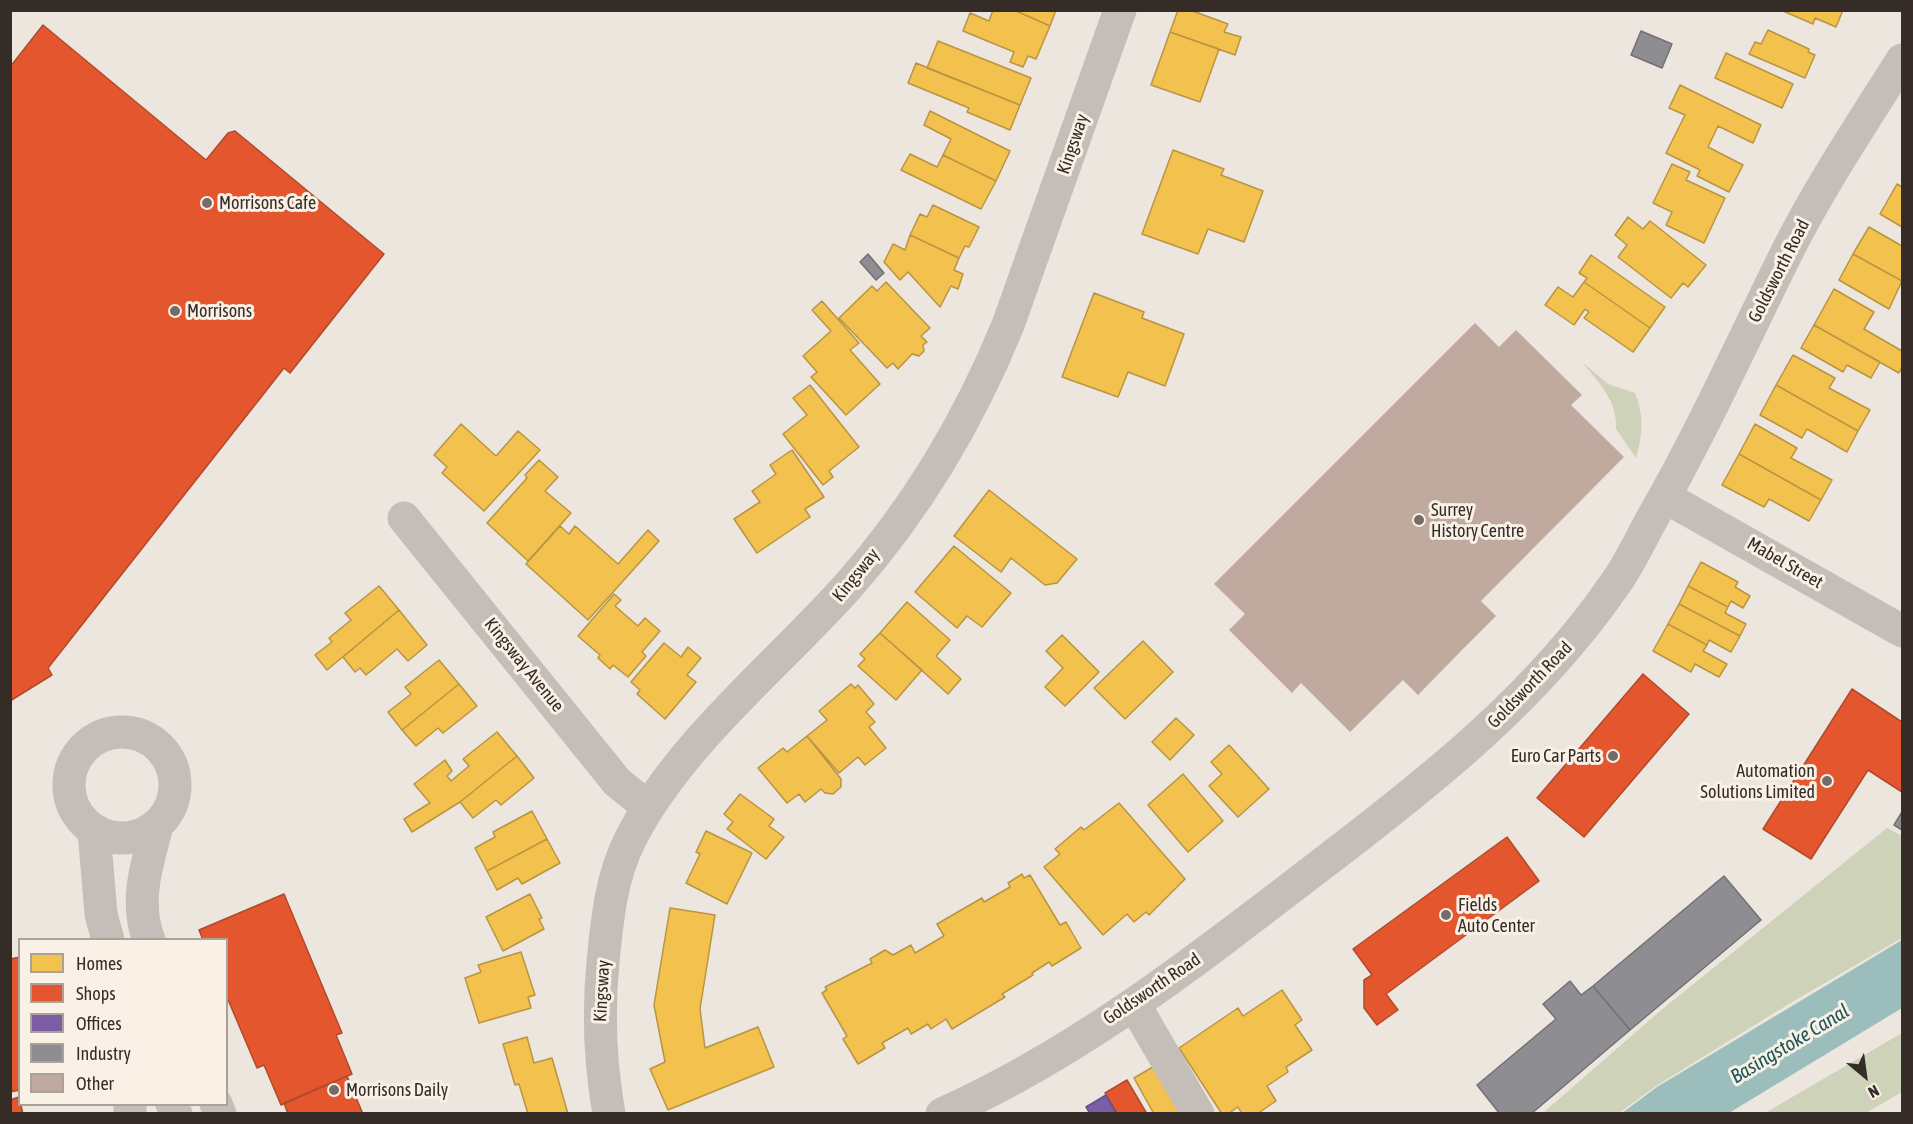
<!DOCTYPE html>
<style>
body{margin:0}
#map{position:relative;width:1913px;height:1124px;overflow:hidden;background:#ece6df;font-family:"Asap Condensed",sans-serif}
canvas{display:block}
.frame{position:absolute;inset:0;border:12px solid #352b27;pointer-events:none}
.legend{position:absolute;left:18px;top:938px;width:210px;height:168px;box-sizing:border-box;background:#f9f0e6;border:2px solid #aba19a;margin:0;padding:8px 10px;list-style:none;font-size:18px;color:#352b27}
.legend li{display:flex;align-items:center;gap:12px;height:30px}
.legend b{width:30px;border:2px solid #aba19a}
.north{position:absolute;left:1835px;top:1046px;width:60px;height:60px;-webkit-text-stroke:4px #f9f0e6;paint-order:stroke;rotate:151deg;font-size:16px;font-weight:700;line-height:24px;text-align:center;color:#352b27}
.north::after{content:'';display:block;margin:auto;width:21px;height:27px;background:#352b27;clip-path:polygon(50% 0,100% 100%,50% 72%,0 100%)}
</style>
<div id="map">
<canvas width="1913" height="1124"></canvas>
<div class="frame"></div>
<ul class="legend">
<li><b style="height:16px;background:#f2c14e"></b>Homes</li>
<li><b style="height:16px;background:#e4572e"></b>Shops</li>
<li><b style="height:16px;background:#7b5ea7"></b>Offices</li>
<li><b style="height:16px;background:#8d8d92"></b>Industry</li>
<li><b style="height:16px;background:#c0aaa0"></b>Other</li>
</ul>
<div class="north">N</div>
</div>
<script>
const c = document.querySelector('canvas').getContext('2d');
c.lineJoin = 'round';
function fillPath(path, color) { c.fillStyle = color; c.fill(path, 'evenodd'); }
function strokePath(path, color, width, dash) { c.strokeStyle = color; c.lineWidth = width; c.lineCap = dash ? 'butt' : 'round'; c.setLineDash(dash || []); c.stroke(path); }
function label(font, color, halo, rows, align = 'center') {
  c.font = font + ' "Asap Condensed",sans-serif'; c.lineWidth = 6; c.setLineDash([]); c.textBaseline = 'middle'; c.strokeStyle = halo; c.fillStyle = color; for (const [text, x, y, turn = 0] of rows) {
    c.save(); c.translate(x, y); c.rotate((+turn || 0) * Math.PI / 180); c.textAlign = isNaN(turn) ? turn : align; if (halo) c.strokeText(text, 0, 0); c.fillText(text, 0, 0); c.restore();
  }
}
fillPath(new Path2D(`
 M1582,362L1608,384L1635,393C1644,414 1643,436 1636,458L1616,429C1618,401 1599,383 1582,362Z
 M1887,828L1902,836V938L1787,1005L1656,1086L1619,1113H1543L1660,1011Z
 M1902,1033V1092L1866,1113H1765Z`), '#cdd2b8');
fillPath(new Path2D(`
 M1902,940V1008L1729,1113H1622L1657,1087Z`), '#9bbebd');
const homes = new Path2D(`
 M993,10H1014L1050,26L1036,59L1028,56L1023,67L1010,62L1014,52L963,31L970,13L989,21Z
 M1014,10H1056L1050,26Z
 M1178,10H1190L1228,24L1224,32L1241,37L1235,55L1170,32Z
 M1843,10L1836,27L1815,18L1813,24L1783,11Z
 M1768,30L1809,49L1808,52L1815,55L1805,78L1749,54L1755,42L1761,44Z
 M1170,32L1219,49L1200,102L1151,85Z
 M938,41L1031,78L1020,105L927,68Z
 M1726,53L1793,84L1782,108L1715,78Z
 M916,63L1020,105L1010,130L967,112L969,108L908,83Z
 M1680,85L1761,125L1753,143L1718,126L1708,147L1743,165L1729,192L1697,176L1700,170L1666,153L1685,115L1669,108Z
 M930,111L1010,151L996,181L943,155L951,139L924,125Z
 M1173,150L1224,169L1221,175L1263,191L1244,242L1208,229L1198,254L1142,234Z
 M910,154L937,167L943,155L996,181L981,209L901,170Z
 M1672,164L1690,172L1686,180L1725,198L1704,243L1666,225L1672,212L1653,203Z
 M1897,184L1902,187V227L1880,214Z
 M933,205L979,227L969,247L965,246L959,258L910,235L920,214L927,217Z
 M1628,217L1643,229L1650,221L1706,265L1688,287L1683,283L1671,298L1618,257L1627,245L1615,235Z
 M1869,227L1902,246V281L1853,254Z
 M910,235L959,258L954,270L963,274L958,289L951,286L940,307L908,272L900,280L884,262L893,244L905,250Z
 M1853,254L1902,281L1889,309L1839,280Z
 M1591,255L1665,307L1650,328L1584,282L1587,278L1579,273Z
 M886,282L930,328L921,336L927,342L923,345L924,351L919,356L912,354L898,369L893,363L887,368L839,318L872,286L877,291Z
 M1584,282L1650,328L1633,352L1584,318L1589,312L1585,309L1574,325L1545,305L1558,287L1573,297Z
 M1834,289L1874,312L1864,329L1902,351V367L1899,373L1814,325Z
 M1094,293L1144,312L1142,318L1184,334L1165,386L1128,372L1118,397L1062,377Z
 M822,301L859,343L850,350L880,384L846,415L811,377L817,372L803,356L831,331L812,310Z
 M1814,325L1880,362L1871,378L1847,365L1843,372L1801,348Z
 M1793,355L1835,378L1829,388L1870,410L1858,431L1776,385Z
 M810,385L859,447L829,471L833,477L823,485L783,434L807,415L793,398Z
 M1776,385L1858,431L1847,452L1807,429L1802,438L1760,415Z
 M461,424L496,456L518,431L540,450L484,511L442,473L447,467L434,455Z
 M1755,424L1797,448L1791,458L1832,480L1821,500L1739,454Z
 M792,450L824,497L805,509L810,517L757,553L734,519L760,502L752,491L776,474L770,465Z
 M1739,454L1821,500L1809,521L1769,499L1764,507L1722,485Z
 M539,460L558,477L545,491L571,513L528,561L487,523L527,478L525,475Z
 M989,490L1077,559L1057,583L1045,585L1011,558L1001,572L954,536Z
 M560,526L569,534L575,526L618,564L648,530L659,541L588,620L526,564Z
 M954,546L1011,593L982,627L967,616L957,628L915,592Z
 M1701,562L1738,582L1735,587L1750,596L1743,608L1731,601L1728,607L1688,586Z
 M379,586L399,610L327,670L315,655L332,642L329,638L351,620L345,613Z
 M1688,586L1728,607L1725,613L1746,624L1740,636L1679,604Z
 M614,594L621,600L615,606L638,626L645,618L660,631L642,652L646,656L628,677L613,665L610,669L598,658L600,655L578,636Z
 M907,602L950,640L936,656L961,679L948,694L880,633Z
 M1679,604L1740,636L1731,652L1709,640L1707,645L1668,624Z
 M399,610L427,645L408,661L397,649L366,675L360,668L355,672L343,657Z
 M1668,624L1707,645L1703,651L1727,664L1719,677L1695,664L1691,672L1653,651Z
 M880,633L922,670L896,700L858,666L865,659L860,654Z
 M1062,635L1099,672L1065,706L1045,687L1063,668L1046,651Z
 M1143,641L1173,672L1125,719L1094,688Z
 M664,643L681,657L688,647L701,658L687,675L696,682L665,719L637,694L640,690L631,682Z
 M439,660L459,684L402,730L388,712L411,694L405,687Z
 M459,684L477,706L443,733L438,728L416,746L402,730Z
 M851,684L855,688L858,685L874,704L866,712L875,722L869,727L886,748L865,765L858,757L839,773L807,736L827,720L819,711Z
 M1176,718L1194,735L1170,760L1152,742Z
 M497,732L517,756L460,802L412,832L404,819L430,803L414,784L445,760L452,771L447,776L451,781L469,766L463,759Z
 M807,736L841,779V787L833,794L825,793L821,789L805,802L799,794L787,803L758,768L783,748L787,752Z
 M1229,745L1269,789L1238,817L1209,786L1222,774L1211,762Z
 M517,756L534,778L501,805L496,800L473,818L460,802Z
 M1183,774L1223,821L1188,852L1148,805Z
 M740,794L774,819L769,826L784,837L766,859L727,829L733,822L724,814Z
 M1119,803L1185,879L1149,915L1146,912L1134,922L1127,914L1103,935L1044,867L1060,854L1055,849L1081,827L1084,830Z
 M532,811L547,839L487,871L475,848L495,837L493,832Z
 M706,831L752,853L727,904L686,883L700,854L696,852Z
 M547,839L560,863L522,884L518,878L497,890L487,871Z
 M1022,874L1024,878L1030,875L1060,925L1066,922L1081,948L1052,966L1049,962L1032,973L1033,975L1002,994L1005,997L952,1029L946,1019L931,1029L928,1024L911,1034L908,1028L882,1043L885,1048L858,1064L843,1039L847,1036L822,993L827,990L825,987L872,963L870,959L885,950L893,955L911,945L915,953L944,936L937,924L982,898L984,902L1010,887L1008,883Z
 M530,894L542,918L539,919L544,929L503,951L486,917Z
 M670,908L715,915L700,1009L705,1048L758,1027L774,1067L668,1110L650,1069L665,1062L654,1005Z
 M521,952L535,995L528,997L531,1008L479,1023L465,978L481,972L478,965Z
 M1282,990L1302,1020L1295,1025L1312,1050L1286,1067L1288,1072L1267,1086L1276,1101L1257,1114H1242L1238,1107L1228,1114H1222L1179,1048L1238,1008L1243,1016Z
 M527,1037L534,1063L552,1058L568,1114H528L519,1084L515,1085L503,1044Z
 M1163,1061L1192,1114H1154L1134,1078Z`);
fillPath(homes, '#f2c14e');
strokePath(homes, '#b99442', 1.5);
const shops = new Path2D(`
 M43,25L206,160L228,133L235,131L384,254L290,373L284,368L48,668L52,675L10,701V67Z
 M1643,674L1689,714L1584,837L1537,798Z
 M1852,689L1902,722V792L1868,770L1811,859L1763,829Z
 M1507,837L1539,881L1386,994L1398,1010L1377,1025L1364,1008V980L1372,975L1353,949Z
 M284,894L342,1033L336,1035L352,1074L281,1105L264,1065L257,1068L226,995V940H203L199,930Z
 M20,957V1090L10,1092V959Z
 M347,1076L363,1114H288L284,1103Z
 M1127,1080L1147,1114H1117L1105,1093Z
 M19,1097L23,1114H10V1100Z`);
fillPath(shops, '#e4572e');
strokePath(shops, '#b04a2c', 1.5);
const offices = new Path2D(`
 M1106,1095L1117,1114H1090L1086,1107Z`);
fillPath(offices, '#7b5ea7');
strokePath(offices, '#664f81', 1.5);
const industry = new Path2D(`
 M1641,31L1672,44L1662,68L1631,55Z
 M868,254L884,273L876,280L860,262Z
 M1902,812V830L1894,825Z
 M1724,876L1761,920L1630,1030L1593,986Z
 M1570,981L1581,995L1593,986L1630,1030L1531,1114H1500L1477,1085L1556,1019L1543,1004Z`);
fillPath(industry, '#8d8d92');
strokePath(industry, '#737072', 1.5);
fillPath(new Path2D(`
 M1475,323L1499,347L1516,330L1582,395L1571,405L1624,457L1481,601L1496,616L1461,651L1418,695L1403,680L1350,732L1301,683L1292,693L1229,630L1245,614L1214,584Z`), '#c0aaa0');
strokePath(new Path2D(`
 M1665,497L1902,631
 M404,518L617,782L648,807
 M69 785a53 53 0 1 1 106 0a53 53 0 1 1-106 0Z
 M94,831L101,914L108,940
 M149,940C134,902 147,864 157,826
 M1134,1004L1198,1114
 M130,1104V1114
 M172,1104L176,1114
 M216,1104L220,1114
 M609,1114C600,1063 598,1013 603,962C607,921 611,877 630,840C677,745 779,664 849,585C916,509 970,418 1008,325L1120,10
 M942,1114C1081,1052 1202,956 1322,864C1431,781 1539,696 1617,581C1631,561 1641,538 1653,517C1703,430 1744,338 1789,248C1822,183 1863,122 1902,60`), '#c5beb8', 33);
for (const [x, y, r, color] of [
 [207,203,6,"#756c67"],
 [175,311,6,"#756c67"],
 [1419,520,6,"#756c67"],
 [1613,756,6,"#756c67"],
 [1827,781,6,"#756c67"],
 [1446,915,6,"#756c67"],
 [334,1090,6,"#756c67"]
]) { const dot = new Path2D(); dot.arc(x, y, r, 0, 2 * Math.PI); c.fillStyle = color; c.fill(dot); strokePath(dot, '#f9f0e6', 2); }
label('18px', '#352b27', '#f9f0e6', [
 ["Kingsway",1073,144,-71],
 ["Goldsworth Road",1779,271,-63],
 ["Mabel Street",1785,563,30],
 ["Kingsway",856,575,-51],
 ["Kingsway Avenue",524,665,51],
 ["Goldsworth Road",1530,685,-46],
 ["Goldsworth Road",1152,989,-34],
 ["Kingsway",602,991,-87]
]);
label('18px', '#352b27', '#f9f0e6', [
 ["Morrisons Cafe",219,203],
 ["Morrisons",187,311],
 ["Surrey",1431,510],
 ["History Centre",1431,531],
 ["Euro Car Parts",1601,756,"right"],
 ["Automation",1815,771,"right"],
 ["Solutions Limited",1815,792,"right"],
 ["Fields",1458,905],
 ["Auto Center",1458,926],
 ["Morrisons Daily",346,1090]
], 'left');
label('italic 20px', '#1c5457', '#f9f0e6', [
 ["Basingstoke Canal",1790,1044,-31]
]);
</script>
